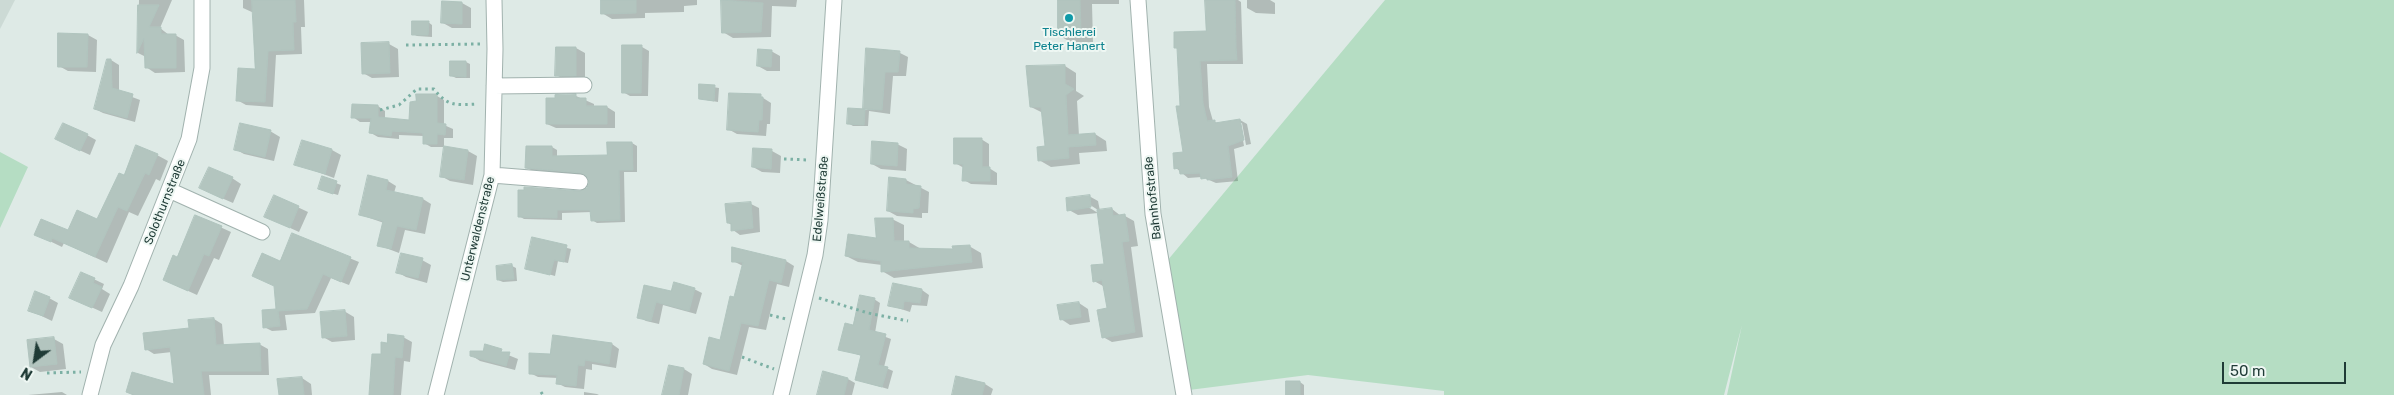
<!DOCTYPE html>
<meta charset="utf-8">
<style>
body{margin:0}
#map{position:relative;width:2394px;height:395px;overflow:hidden;background:#deeae6;font-family:Rubik,sans-serif}
canvas{display:block}
.north{position:absolute;left:10px;top:335px;width:50px;height:50px;-webkit-text-stroke:4px #eef7f3;paint-order:stroke;rotate:211deg;font-size:14px;font-weight:700;line-height:20px;text-align:center;color:#1f3b36}
.north::after{content:'';display:block;margin:auto;width:18px;height:22px;background:#1f3b36;clip-path:polygon(50% 0,100% 100%,50% 72%,0 100%)}
.scale{position:absolute;left:2222px;top:362px;width:124px;height:22px;box-sizing:border-box;border:2px solid #1f3b36;border-top:0;padding-left:6px;font-size:15px;line-height:18px;white-space:nowrap;color:#1f3b36;-webkit-text-stroke:4px #eef7f3;paint-order:stroke}
</style>
<div id="map">
<canvas width="2394" height="395"></canvas>
<div class="north">N</div>
<div class="scale">50 m</div>
</div>
<script>
const c = document.querySelector('canvas').getContext('2d');
c.lineJoin = 'round';
function fillPath(path, color) { c.fillStyle = color; c.fill(path, 'evenodd'); }
function strokePath(path, color, width, dash) { c.strokeStyle = color; c.lineWidth = width; c.lineCap = dash ? 'butt' : 'round'; c.setLineDash(dash || []); c.stroke(path); }
function label(font, color, halo, rows, align = 'center') {
  c.font = font + ' Rubik,sans-serif'; c.lineWidth = 4; c.setLineDash([]); c.textBaseline = 'middle'; c.strokeStyle = halo; c.fillStyle = color; for (const [text, x, y, turn = 0] of rows) {
    c.save(); c.translate(x, y); c.rotate((+turn || 0) * Math.PI / 180); c.textAlign = isNaN(turn) ? turn : align; if (halo) c.strokeText(text, 0, 0); c.fillText(text, 0, 0); c.restore();
  }
}
fillPath(new Path2D(`
 M0,0H15L0,29Z`), '#ccdad5');
fillPath(new Path2D(`
 M1385,0H2394V395H1727L1742,325L1724,395H1444V391L1308,375L1189,390L1162,267Z
 M0,152L28,167L0,228Z`), '#b5ddc3');
fillPath(new Path2D(`
 M139,0H172L160,28L169,35H175L184,40L185,72L155,73L146,67V57L138,53Z
 M243,0H304L305,27H301L302,54L276,55L273,107L246,105L237,100L256,70L254,13L243,8Z
 M602,0H697V5L684,6V12L645,13V18L612,19L602,13Z
 M722,0H797L796,7L772,6L771,37L733,38L723,32Z
 M1059,0H1119V4H1092L1093,42L1072,43L1060,36Z
 M1207,0H1238L1241,2L1243,64H1207L1209,107L1213,121L1219,124L1240,120L1247,124L1251,144L1246,145L1242,123H1240L1244,146L1234,149L1238,181L1216,183L1202,177L1188,178L1176,168L1184,154L1179,50L1175,47L1207,33Z
 M1247,0H1270L1275,3V14L1256,13L1247,8Z
 M443,2L462,3L471,8V28H452L443,23Z
 M428,22L432,25V37L417,36L413,34Z
 M88,35L97,40L96,72L68,71L59,66Z
 M389,44L398,49L399,77L372,78L363,73Z
 M623,47H642L649,51L648,96H630L623,92Z
 M557,48H576L585,53V80H566L556,75Z
 M867,49L900,53L908,57L906,76H893L890,114L869,111L868,126H853L848,123L849,109L868,110L864,108Z
 M771,51L780,56V71H767L758,66Z
 M111,60L119,65V92L140,100L135,122L103,113L95,109Z
 M466,62L470,64V78H456L452,76Z
 M1065,66L1076,73V91L1084,96L1077,101L1079,136L1095,134L1106,141L1107,151L1079,153L1080,164L1051,167L1039,160L1046,147L1043,113L1031,107Z
 M701,85L719,88L718,102L700,99Z
 M437,96L444,100V125L453,129V138H444V147H431L424,143V136L399,135V139L378,137L371,133L372,122H360L353,117L378,106L385,111V119L411,121Z
 M576,96L594,104V107H607L615,112V128H556L547,124Z
 M760,96L771,103L770,124H767L766,136L737,134L728,129Z
 M270,131L280,137L274,161L244,154L235,149Z
 M87,135L96,140L90,155L66,144Z
 M981,139L989,144V168L997,173V185L971,184L964,180V168L955,163Z
 M303,141L332,150L341,155L334,178L296,164Z
 M632,143L637,146V172H624L625,222L597,223L592,220V212L562,213V220L524,219L519,216L588,189L591,183L587,175L531,170L526,168L552,147L557,150V157L609,156Z
 M897,144L907,149L906,171L881,169L872,164Z
 M468,151L477,156L473,185L450,181L441,176Z
 M772,151L781,156L780,173L762,172L753,167Z
 M157,155L168,161L160,181L156,179L138,216L129,212L107,263L64,243L62,247L35,234L69,232L98,221L124,176Z
 M232,178L241,184L233,203L210,193Z
 M323,178L341,185L338,195L324,191Z
 M906,180L929,192L928,213H922V218L897,216L888,211Z
 M388,181L396,186L394,193L423,199L431,204L425,234L405,230L399,253L378,245L384,223L361,215Z
 M274,196L308,212L299,232L266,217Z
 M1089,196L1098,201L1100,211L1112,209L1121,216H1125L1134,221L1138,246L1131,247L1143,337L1112,342L1103,337L1108,310L1103,286L1094,281L1105,265L1098,210L1087,203L1085,205L1098,213L1078,215L1069,210Z
 M751,204L759,208L760,232L740,235L733,230L732,225L728,223Z
 M196,216L231,232L219,260L214,258L197,295L164,280L178,259Z
 M892,219L904,225V243L909,242L921,249L954,250L969,246L981,253L983,268L894,278L882,271V265L858,262L846,256L877,239Z
 M293,235L359,262L349,285L331,278L315,313L285,315L287,330L272,331L264,327L277,310L280,262Z
 M533,239L571,249L568,263L558,261L555,276L527,268Z
 M733,248L786,261L794,266L789,287L777,284L766,330L749,327L737,375L712,369L704,364L721,341L735,299L743,266L733,261Z
 M422,260L431,265L427,283L406,277L397,272Z
 M512,266L516,268L517,281L503,282L498,280Z
 M81,273L104,284L102,289L110,294L102,312L80,302Z
 M894,285L922,290L929,295L927,306L912,305L910,312L889,305Z
 M645,286L672,292L694,289L702,293L696,314L663,305L659,324L646,321L639,317Z
 M49,298L58,303L52,321L29,310Z
 M874,299L880,303L875,333L891,339L884,367L893,371L888,389L857,380L862,356L840,349Z
 M1079,303L1088,309L1090,322L1070,325L1061,319Z
 M344,311L354,317L355,340L332,342L323,337Z
 M214,319L222,324L224,346L259,344L268,349L269,375H209L211,395H133L127,392L176,385L172,352L154,354L146,349Z
 M403,337L412,342L410,362L404,361L401,395H370L382,356L388,344Z
 M54,339L63,344L66,369L40,372L31,367Z
 M612,344L619,349L616,368L592,364V370L586,369L584,389L565,387L557,383L558,378L538,377L530,373L552,355Z
 M486,346L518,359L515,370L480,361L471,355L484,353Z
 M670,366L684,369L692,374L688,395H664Z
 M302,378L311,384L312,395H280Z
 M848,379L855,383L852,395H819Z
 M1300,382L1304,385V395H1288Z
 M985,384L993,389L991,395H953Z
 M62,392L67,395H28Z
 M584,392L597,394L599,395H584Z`), '#0003');
const building = new Path2D(`
 M252,0H295L296,22H293L294,50L268,51L265,102L236,101L238,68L255,69Z
 M601,0H636V13L601,14Z
 M721,0L763,3L761,32L722,33Z
 M1058,0H1080L1081,36H1058Z
 M1205,0H1235L1236,48L1237,60L1200,61L1203,103L1207,121L1215,120V123L1240,119L1244,140L1228,146L1232,177L1207,180V178L1201,179L1200,173L1180,174L1179,168L1174,169L1173,153L1183,152L1176,106H1180L1177,48H1174V32L1206,31Z
 M442,1L462,2V24L441,23Z
 M138,5H159L149,27H161V34H176V68H145L144,38L137,53Z
 M412,21H429L428,35H412Z
 M58,33L88,34L87,67H58Z
 M389,42L390,73L362,74L361,43Z
 M622,45H642L641,93H622Z
 M556,47H576V76H555Z
 M866,48L900,51L898,72H885L882,110L863,109Z
 M758,49L772,50L771,67L757,66Z
 M107,59H111L112,88L133,94L127,118L94,109Z
 M450,61H466V77L450,76Z
 M1065,65V84L1074,89L1066,95L1068,135L1095,133L1096,145L1068,147L1069,158L1038,161L1037,147L1045,146L1041,107H1030L1026,66Z
 M699,84L715,85L714,101L699,99Z
 M729,93L761,94V97H763L762,120H759L758,132L727,130Z
 M416,94H437V123L446,124L445,135L437,134V144H423V133L392,131L391,136L369,133L371,118H351L352,104L378,105V117L409,120L410,102L416,101Z
 M576,94V98H586V106H607V124H546V98H555V95Z
 M848,108L865,109L864,125L847,124Z
 M63,123L88,134L80,151L55,139Z
 M240,123L271,130L265,157L234,150Z
 M954,138H982V167H990V181H962L963,164H954Z
 M302,140L332,149L325,174L294,165Z
 M872,141L898,143L897,166L871,164Z
 M607,142H632L633,170H619L620,220L591,221L590,210H557V218L518,217V190H524V187L580,191L587,188L589,183L588,178L581,173L525,168L526,146H552V156L607,155Z
 M136,145L158,154L149,175L145,173L127,211L118,207L95,257L52,238L51,242L34,235L41,219L68,230L77,210L97,219L119,173L124,175Z
 M444,146L468,150L464,180L440,177Z
 M753,148L772,149L771,169L752,167Z
 M209,167L233,177L223,199L199,188Z
 M368,175L388,180L386,190L423,198L416,230L397,226L391,249L377,246L383,221L359,215Z
 M322,176L337,181L333,194L318,189Z
 M889,177L906,179V184L921,186L919,208L913,209V213L887,211Z
 M274,195L299,206L290,228L264,217Z
 M1090,195L1091,207L1067,211L1066,198Z
 M751,202L753,228L731,231V223H727L725,204Z
 M1112,208L1113,216L1125,214L1129,241L1122,242L1135,332L1102,338L1097,310L1107,308L1102,280L1093,282L1091,265L1104,264L1097,210Z
 M195,215L222,226L209,256L204,254L188,291L163,280L173,255L177,257Z
 M875,218H893L894,241H909V248L953,249L952,246L970,245L972,262L881,272V261L845,256L848,234L876,238Z
 M292,233L351,257L341,282L323,274L307,309L278,311L280,326L263,328L262,310L276,309L274,286L252,276L262,253L280,261Z
 M532,237L567,245L564,262L554,260L550,275L525,269Z
 M732,247L786,260L781,283L769,280L758,326L741,323L729,371L703,364L709,337L720,340L730,296L734,297L743,262H732Z
 M401,253L423,258L418,278L396,273Z
 M512,264L514,279L497,280L496,266Z
 M81,272L95,278L93,283L102,287L92,308L69,298Z
 M674,282L695,288L689,311L656,302L651,321L637,318L644,285L671,291Z
 M893,283L922,289L920,303L904,301L903,309L888,306Z
 M35,291L50,297L43,316L28,311Z
 M860,295L875,298L869,330L886,334L878,365L888,367L882,387L855,380L861,355L838,350L845,323L853,325Z
 M1079,302L1081,317L1060,320L1057,305Z
 M345,310L347,336L322,338L320,312Z
 M214,318L216,345L260,343L261,371H201L204,395H134L126,392L132,372L174,384L170,347L145,350L143,333L189,328L188,320Z
 M388,334L404,336L402,358L395,357L393,395H369L372,354H381V342L387,343Z
 M553,335L612,343L609,364L585,360L584,366L578,365L576,386L556,384L557,375L529,374V353L550,354Z
 M54,337L57,364L30,367L27,340Z
 M485,344L502,349L501,352H510L506,366L470,356V351H483Z
 M669,365L684,368L679,395H662Z
 M823,371L848,378L844,395H817Z
 M956,376L985,383L982,395H952Z
 M302,377L304,395H279L277,379Z
 M1286,381H1300V395H1286Z`);
fillPath(building, '#b3c5bf');
strokePath(building, '#b0c4be', 1);
const minor = new Path2D(`
 M1138,0L1153,214L1184,395
 M494,86L584,85
 M492,175L580,182
 M169,190L262,232
 M90,395L103,345L131,286L189,139L202,68V0
 M436,395L492,175L495,49L494,0
 M781,395L815,255L820,220L834,0`);
strokePath(minor, '#a1b2ae', 17);
strokePath(new Path2D(`
 M406,45L480,44
 M380,110L399,105L417,89H434C448,107 456,105 478,104
 M784,159L809,160
 M819,298L868,313L908,321
 M770,315L786,319
 M742,357L774,369
 M47,373L81,372
 M541,392L543,395`), '#7cb0a4', 3, [2.5, 4]);
strokePath(minor, '#fff', 15);
for (const [x, y, r, color] of [
 [1069,18,5,"#0f9aa8"]
]) { const dot = new Path2D(); dot.arc(x, y, r, 0, 2 * Math.PI); c.fillStyle = color; c.fill(dot); strokePath(dot, '#eef7f3', 2); }
label('12px', '#0d838f', '#eef7f3', [
 ["Tischlerei",1069,33],
 ["Peter Hanert",1069,47]
]);
label('12px', '#1f3b36', '#eef7f3', [
 ["Bahnhofstraße",1153,198,-96],
 ["Edelweißstraße",821,199,-85],
 ["Solothurnstraße",165,202,-68],
 ["Unterwaldenstraße",478,229,-76]
]);
</script>
